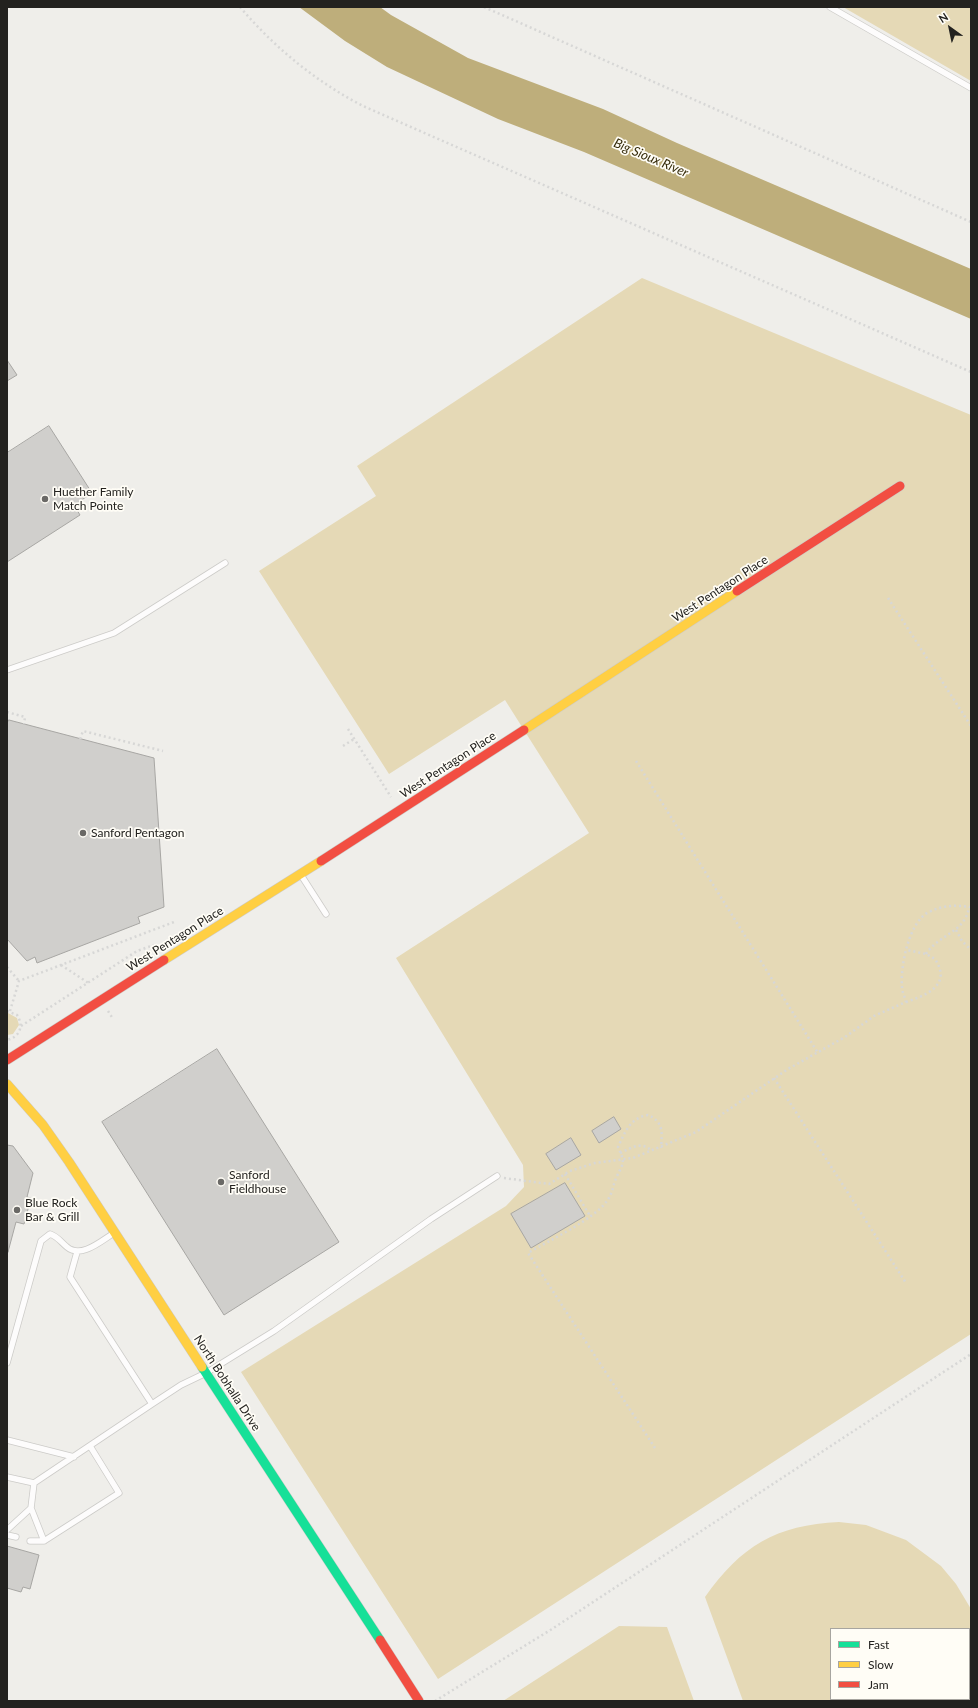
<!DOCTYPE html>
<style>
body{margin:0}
#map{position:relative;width:978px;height:1708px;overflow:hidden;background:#efeeea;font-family:Lato,sans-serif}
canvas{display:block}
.frame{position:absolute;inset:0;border:8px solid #23221f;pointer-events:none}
.legend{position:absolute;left:830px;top:1628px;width:140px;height:72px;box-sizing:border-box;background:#fffdf6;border:1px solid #a7a5a0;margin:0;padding:5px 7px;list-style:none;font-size:12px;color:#23221f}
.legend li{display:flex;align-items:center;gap:8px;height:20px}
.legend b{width:20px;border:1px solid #a7a5a0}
.north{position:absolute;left:930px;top:8px;width:40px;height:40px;-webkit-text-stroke:3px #fffdf6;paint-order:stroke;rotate:327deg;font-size:11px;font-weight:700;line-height:16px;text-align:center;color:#23221f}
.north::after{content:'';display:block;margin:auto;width:14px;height:18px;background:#23221f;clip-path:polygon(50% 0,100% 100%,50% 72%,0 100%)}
</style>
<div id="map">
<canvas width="978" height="1708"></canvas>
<div class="frame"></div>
<ul class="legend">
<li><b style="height:5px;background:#16e098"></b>Fast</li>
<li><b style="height:5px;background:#ffcf43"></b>Slow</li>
<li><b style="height:5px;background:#f24e42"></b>Jam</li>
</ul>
<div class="north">N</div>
</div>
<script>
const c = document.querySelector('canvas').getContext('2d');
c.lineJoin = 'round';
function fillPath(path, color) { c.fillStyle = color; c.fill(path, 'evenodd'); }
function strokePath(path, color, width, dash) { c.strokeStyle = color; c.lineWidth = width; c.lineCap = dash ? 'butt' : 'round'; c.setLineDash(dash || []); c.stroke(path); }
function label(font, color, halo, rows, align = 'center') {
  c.font = font + ' Lato,sans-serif'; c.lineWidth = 3.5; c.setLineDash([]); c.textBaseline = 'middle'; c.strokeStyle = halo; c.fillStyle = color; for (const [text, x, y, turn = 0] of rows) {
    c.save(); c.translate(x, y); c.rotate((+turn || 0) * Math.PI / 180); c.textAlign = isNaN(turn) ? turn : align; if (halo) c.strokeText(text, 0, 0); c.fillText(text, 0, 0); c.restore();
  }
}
fillPath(new Path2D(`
 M843,7H971V81Z
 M642,278L971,415V1334L438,1679L241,1372L506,1206L524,1187L523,1165L396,958L589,833L505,700L389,774L259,571L376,496L357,466Z
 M8,1013L17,1018L19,1025L13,1034L7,1035Z
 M839,1522L866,1525L906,1540L941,1566L956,1584L971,1609V1684L969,1685V1629H831V1699H953L950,1701H743L705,1597C741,1546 776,1525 839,1522Z
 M619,1626L667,1627L694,1701H503Z`), '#e5d9b6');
fillPath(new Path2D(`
 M299,7H380L391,15L468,58L603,109L677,143L971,269V319L584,152L498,119L387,67L345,41Z`), '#beae7b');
const building = new Path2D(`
 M7,360L17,375L7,381Z
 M49,426L92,493L74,505L80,515L7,562V453Z
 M9,720L154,758L164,907L138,917L140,923L37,963L35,957L27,961L7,939V724Z
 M217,1049L339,1242L224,1315L102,1122Z
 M614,1117L621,1129L599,1143L592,1131Z
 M571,1138L581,1155L556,1170L546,1154Z
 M7,1145L13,1146L33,1173L27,1197L31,1198L24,1224L16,1222L8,1252Z
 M565,1183L585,1216L531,1248L511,1214Z
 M7,1546L39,1555L30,1589L23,1587L21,1592L7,1588Z`);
fillPath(building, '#d0cfcc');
strokePath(building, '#a7a6a3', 1);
const lane = new Path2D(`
 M830,7L971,88
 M7,670L114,633L225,563
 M301,875L326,914
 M77,1252L70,1277L152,1404L181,1385L206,1373L274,1331L431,1219L497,1176
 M7,1363L41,1241L50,1234C57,1236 61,1242 67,1247C81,1259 101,1241 114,1233
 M7,1440L74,1457
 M7,1477L34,1483L31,1508L7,1530
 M34,1483L152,1404
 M31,1508L44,1541L119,1493L90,1446
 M7,1535L16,1537
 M30,1541H44`);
const fast = new Path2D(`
 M202,1367L380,1640`);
const slow = new Path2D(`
 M524,730L737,591
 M164,960L321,861
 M7,1084L43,1125L69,1162L202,1367`);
const jam = new Path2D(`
 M737,591L900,486
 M321,861L524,730
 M7,1060L164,960
 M380,1640L419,1701`);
strokePath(lane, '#cccbc8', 7);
strokePath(fast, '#cccbc8', 10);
strokePath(slow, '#cccbc8', 10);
strokePath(jam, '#cccbc8', 10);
strokePath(new Path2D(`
 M240,7C275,48 315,81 363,106L971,372
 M484,7L971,222
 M888,598L971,726
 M7,712L25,717L24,724
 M348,729L391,797
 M80,739L83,731L163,751
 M343,746L354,739
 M636,761L818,1053
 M956,930L962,941L971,950
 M926,954C939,934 965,933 969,907
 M61,965L90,984
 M7,967L19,981
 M906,1002C927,995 952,985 935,959L926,954L907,950
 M7,1011L17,1015C24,1026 20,1037 7,1040
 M10,1011L19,981L174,922
 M108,1011L113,1019
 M21,1026L137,951L154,945
 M774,1078L906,1283
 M620,1153C633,1147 641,1141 652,1151
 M565,1174L590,1216
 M504,1178L549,1184L570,1171L595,1163L633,1158L696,1132L788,1069L845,1037L874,1016L906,1002C905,997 902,992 902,987C900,967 909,921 929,912C943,905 956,905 971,907
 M655,1448L528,1253C550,1240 593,1220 607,1201C613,1193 613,1184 617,1176C624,1162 625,1162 618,1147C625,1132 630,1118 648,1115C664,1122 662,1133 661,1148
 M435,1701L552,1629L971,1354`), '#d7d7d6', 2.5, [2, 3]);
strokePath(lane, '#fdfcfc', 5.5);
strokePath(fast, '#16e098', 9);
strokePath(slow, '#ffcf43', 9);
strokePath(jam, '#f24e42', 9);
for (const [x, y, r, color] of [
 [45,499,4,"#6a6966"],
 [83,833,4,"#6a6966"],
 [221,1182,4,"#6a6966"],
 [17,1210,4,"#6a6966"]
]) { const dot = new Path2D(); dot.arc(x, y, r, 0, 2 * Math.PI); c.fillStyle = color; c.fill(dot); strokePath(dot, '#fffdf6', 1.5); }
label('12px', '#23221f', '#fffdf6', [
 ["Huether Family",53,492],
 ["Match Pointe",53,506],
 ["Sanford Pentagon",91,833],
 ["Sanford",229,1175],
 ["Fieldhouse",229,1189],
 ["Blue Rock",25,1203],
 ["Bar & Grill",25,1217]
], 'left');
label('12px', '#23221f', '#fffdf6', [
 ["West Pentagon Place",720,589,-33],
 ["West Pentagon Place",448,765,-33],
 ["West Pentagon Place",175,939,-32],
 ["North Bobhalla Drive",227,1383,57]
]);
label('italic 13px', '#362c0b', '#fffdf6', [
 ["Big Sioux River",651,158,23]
]);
</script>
